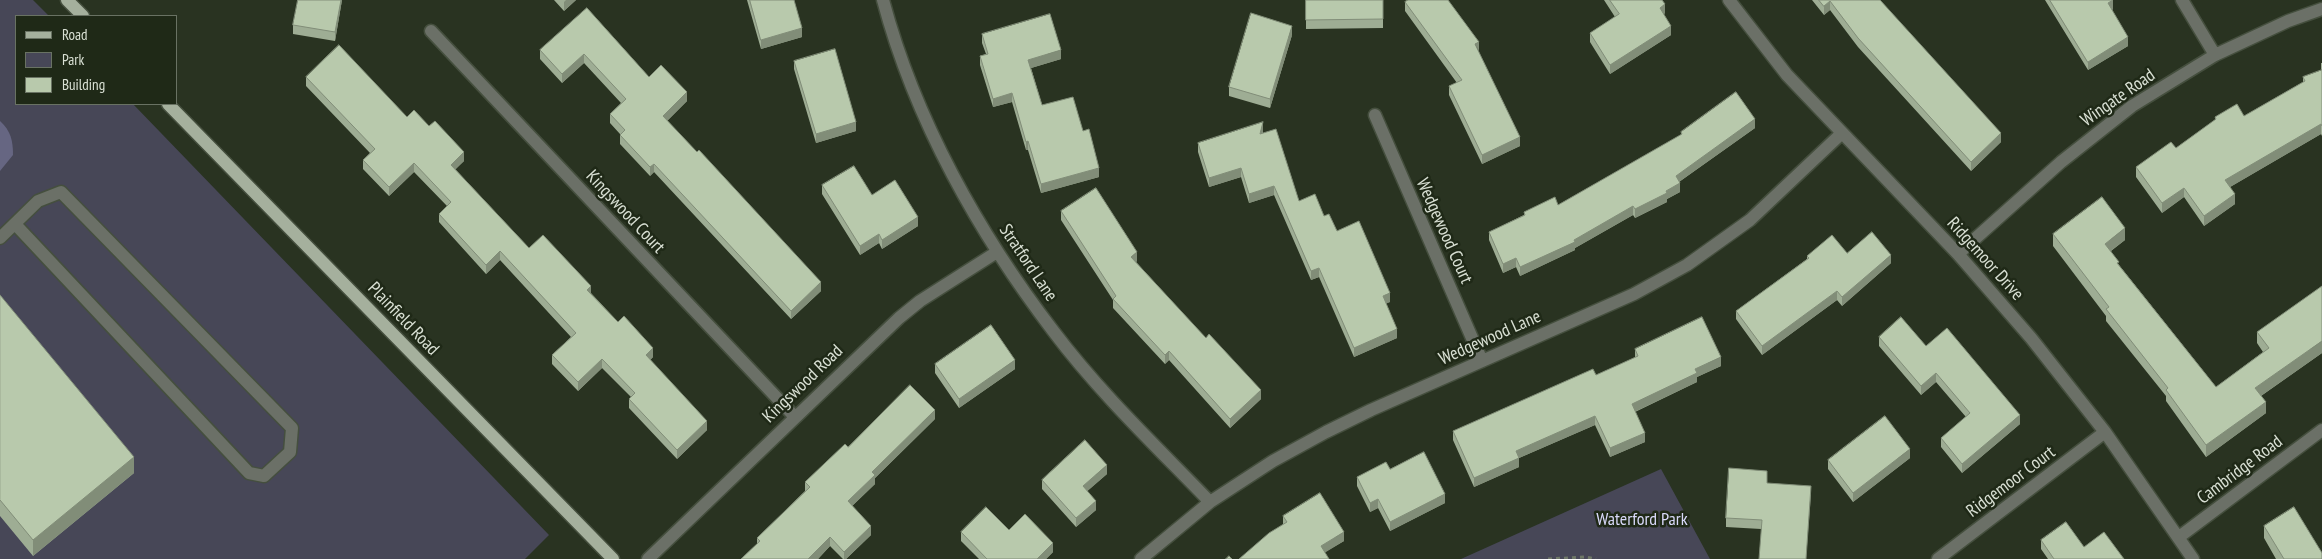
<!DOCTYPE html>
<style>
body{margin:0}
#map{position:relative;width:2322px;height:559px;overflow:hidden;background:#293321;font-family:"PT Sans Narrow",sans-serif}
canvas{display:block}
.legend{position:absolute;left:15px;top:15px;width:162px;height:90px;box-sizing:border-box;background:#1f2917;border:1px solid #697263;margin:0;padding:6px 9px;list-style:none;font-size:15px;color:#d9e0d4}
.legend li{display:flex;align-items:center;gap:10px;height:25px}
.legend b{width:25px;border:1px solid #697263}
</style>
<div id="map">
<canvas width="2322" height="559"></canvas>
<ul class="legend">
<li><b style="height:6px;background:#a5b09d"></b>Road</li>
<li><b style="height:14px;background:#474757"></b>Park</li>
<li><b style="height:14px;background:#b8c9ac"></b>Building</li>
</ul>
</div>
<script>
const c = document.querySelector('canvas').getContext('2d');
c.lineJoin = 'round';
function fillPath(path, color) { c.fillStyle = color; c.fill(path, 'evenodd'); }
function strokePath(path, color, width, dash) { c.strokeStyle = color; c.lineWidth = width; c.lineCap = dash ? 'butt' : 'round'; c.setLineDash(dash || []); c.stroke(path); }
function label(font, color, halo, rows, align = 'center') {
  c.font = font + ' "PT Sans Narrow",sans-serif'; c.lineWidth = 5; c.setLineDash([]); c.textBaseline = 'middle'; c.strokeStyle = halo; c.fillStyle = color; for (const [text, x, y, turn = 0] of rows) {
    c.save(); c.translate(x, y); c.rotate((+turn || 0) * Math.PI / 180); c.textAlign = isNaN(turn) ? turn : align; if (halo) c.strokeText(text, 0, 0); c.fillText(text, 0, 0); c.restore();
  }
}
fillPath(new Path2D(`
 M0,0H33L49,16H16V104H133L549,535L525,559H0Z
 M1661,469L1710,559H1461Z`), '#474757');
fillPath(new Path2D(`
 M0,121C11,131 13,141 13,155L0,171Z`), '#666682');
const minor = new Path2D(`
 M883,0C915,120 979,234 1054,332C1100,393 1157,447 1210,502
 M1729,0L1787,75L1958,254L2031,338L2105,432L2193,559
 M2182,0L2215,55
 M431,31L795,417
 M1375,115L1482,361
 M0,238L38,201L61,192L292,428L290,452L264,476L249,473L15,224
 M1958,254L2061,162L2132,106L2215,55L2288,21L2322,9
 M2179,537L2322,430
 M648,559L899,318L920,301L997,252
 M1141,559L1210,502L1273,461L1326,432L1371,410L1634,294L1687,265L1750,220L1842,133
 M1938,559L2105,432`);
const major = new Path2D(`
 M67,0L83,16
 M168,104L613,559`);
strokePath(minor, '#454f3e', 15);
strokePath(major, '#454f3e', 15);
strokePath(new Path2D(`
 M1548,559L1586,557L1596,559`), '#6f7868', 3, [4, 4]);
strokePath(minor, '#6b7067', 12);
strokePath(major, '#a5b09d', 12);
fillPath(new Path2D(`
 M298,0H342L335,41L293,34V25Z
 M554,0H576L564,11Z
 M747,0H794L802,37L761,49Z
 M1306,0H1383V28L1306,29Z
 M1604,0H1662L1665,13L1664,14L1671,35L1610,74L1590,42V33L1615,17Z
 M1812,0H1880L2001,142L1971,171L1858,47L1830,10L1824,15Z
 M2045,0H2113V9L2112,10L2128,46L2088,70Z
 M1405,2L1478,51L1520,146L1482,164L1449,95V86L1457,83L1405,11Z
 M587,8L649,77L687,101L667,121L821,291L791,319L654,172L650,176L620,144V134L610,123V114L621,103L584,63L562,83L540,59V50Z
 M982,34L1061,59L1031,68L1042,105L1083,131L1099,177L1041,193L1028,150H1026L1012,102L993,107L980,65V56L986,54L982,43Z
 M1292,35L1270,108L1229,96V87Z
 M794,61L856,131L816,143L794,69Z
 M2321,63H2322V136L2321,134L2230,187L2235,204L2204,226L2184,197L2162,213L2136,177V167L2176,148L2215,120V117L2244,116L2303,82V77L2321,71Z
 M306,77L429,126L464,161L455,169L529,248L591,293L618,322L653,357L650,360L707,430L677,459L629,408V399L631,397L602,368L578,391L552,364V355L571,337L500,260L486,274L439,222V214L447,206L414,172L389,196L363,169V160L370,153L306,86Z
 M1755,128L1679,182L1680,192L1667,199V202L1635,218L1633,215L1575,248V250L1520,276L1516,267L1503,273L1489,240V232L1524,215V212L1558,205L1681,135V132Z
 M1263,131V134L1299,201L1324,216L1337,231L1390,302L1386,303L1397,338L1354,357L1319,277L1311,280L1274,195L1249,203L1241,177L1209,187L1198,152V143Z
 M822,185L918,226L882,249L879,243L860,255L822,194Z
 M1061,211L1137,261L1136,262L1261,399L1230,428L1169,360L1165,364L1113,308V300L1061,220Z
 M2053,234L2125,240L2111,251L2119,265L2216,387L2263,352L2257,343V332L2322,353L2261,396L2266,413L2206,457L2166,401V396L2106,321V316L2053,246Z
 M1847,253L1891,263L1842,306L1837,300L1762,355L1736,319V311L1807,259V256Z
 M0,295L134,473L33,556L0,516Z
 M1879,337L1926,346L2020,424L1962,473L1941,447V438L1966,417L1936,382L1921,395L1879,346Z
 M1635,349L1721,366L1697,377V382L1635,412L1645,442L1610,457L1595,425L1519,458V467L1474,487L1453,440V431L1596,375L1635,358Z
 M935,364L1015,369L959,408L935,373Z
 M935,419L875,478V484L852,506L871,535L846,559H843L830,546L818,559H741L757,544V538L805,491V482L848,447Z
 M1910,458L1853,502L1828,469V460Z
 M1390,469L1445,503L1390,531L1378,508L1370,512L1357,486V477Z
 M1107,474L1087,491L1096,510L1076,527L1042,489V480Z
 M1767,483L1811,495L1761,529L1726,527V518Z
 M1283,516L1344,541L1325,552L1283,525Z
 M2264,526L2322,559H2276L2264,538Z
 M1009,530L1053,552L1046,559H979L961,541V532Z
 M2041,540L2084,547L2124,559H2048L2041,549Z`), '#9ead94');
fillPath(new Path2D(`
 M341,0H342L335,41V32Z
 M566,0H576L564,11V2Z
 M2113,0V9L2108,12V3Z
 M1830,1V10L1824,15V6Z
 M1665,4V13L1660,17V8Z
 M1292,26V35L1270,108V99Z
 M1671,26V35L1610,74V65Z
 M802,28V37L761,49V40Z
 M2128,37V46L2088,70V62Z
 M1479,42V51L1475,44Z
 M1061,50V59L1028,69V60Z
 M584,54V63L562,83V74Z
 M687,92V101L663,125V116Z
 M1012,93V102L993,107V99Z
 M1755,119V128L1676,184V176Z
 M856,122V131L816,143V134Z
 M1263,122V131L1260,143V134Z
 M2321,124V134L2225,190V180Z
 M2001,133V142L1971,171V162Z
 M1520,137V146L1482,164V155Z
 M1028,141V150H1026V142Z
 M464,152V161L451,174V165Z
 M414,163V172L389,196V187Z
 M654,164V172L650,176V167Z
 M1099,168V177L1041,193V184Z
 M1241,168V177L1209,187V178Z
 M1680,183V192L1667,199V202L1635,218V209Z
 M1274,186V195L1249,203V194Z
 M2184,188V197L2162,213V203Z
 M2235,194V204L2204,226V216Z
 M1633,206V215L1575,248V250L1520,276V267L1574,240Z
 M918,217V226L882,249V240Z
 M2125,228V240L2105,255V244Z
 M879,234V243L860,255V246Z
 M500,251V260L486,274V265Z
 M1137,252V261L1131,266V257Z
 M1891,255V263L1842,306V297Z
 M1516,258V267L1503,273V264Z
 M1319,268V277L1311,280V271Z
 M821,282V291L791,319V311Z
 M591,286V295L587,290Z
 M1837,291V300L1762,355V346Z
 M1390,293V302L1383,305V296Z
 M1397,329V338L1354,357V348Z
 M2322,341V353L2255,400V388Z
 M653,348V357L646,364V355Z
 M1169,351V360L1165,364V355Z
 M1721,357V366L1697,377V382L1632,413V404L1695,369Z
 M602,359V368L578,391V382Z
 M1015,360V369L959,408V399Z
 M1936,373V382L1921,395V386Z
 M1261,390V399L1230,428V419Z
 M2266,402V413L2206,457V445Z
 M935,410V419L875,478V484L848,510V501L872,472Z
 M2020,415V424L1962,473V464Z
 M1595,416V425L1519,458V467L1474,487V478L1516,451Z
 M707,421V430L677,459V450Z
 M1645,433V442L1610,457V448Z
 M1910,449V458L1853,502V493Z
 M134,457V473L33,556V540Z
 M1107,465V474L1083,495V486Z
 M1811,486V495L1806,559Z
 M1445,494V503L1390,531V522Z
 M1378,499V508L1370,512V503Z
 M1096,501V510L1076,527V518Z
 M871,526V535L846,559H844V552Z
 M1344,532V541L1321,555V546Z
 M830,537V546L818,559H808Z
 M1053,543V552L1046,559H1037Z`), '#818d78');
const building = new Path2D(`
 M298,0H341L335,32L293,25Z
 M750,0H794L802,28L761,40Z
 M1306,0H1383V19L1306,20Z
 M1408,0H1448L1479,42L1475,44L1520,137L1482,155L1449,86L1462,80L1405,2Z
 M1610,0H1662L1665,4L1660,8L1671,26L1610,65L1590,33L1619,14Z
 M1819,0H1880L2001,133L1971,162L1858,38L1830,1L1824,6Z
 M2050,0H2113L2108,3L2128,37L2088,62Z
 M587,8L649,77L661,65L687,92L663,116L697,152L699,150L821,282L791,311L654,164L650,167L620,135L625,130L610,114L626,99L584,54L562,74L540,50Z
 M1251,13L1292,26L1270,99L1229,87Z
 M1050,14L1061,50L1028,60L1042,105L1073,97L1083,131L1089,129L1099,168L1041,184L1028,141L1026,142L1012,93L993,99L980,56L988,54L982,34Z
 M339,45L407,117L414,110L429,126L435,121L464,152L451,165L529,248L543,235L591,286L587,290L618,322L624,316L653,348L646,355L707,421L677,450L629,399L635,393L602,359L578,382L552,355L576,333L500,251L486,265L439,214L451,202L414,163L389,187L363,160L375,149L306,77Z
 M835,49L856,122L816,134L794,61Z
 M2322,70V126L2321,124L2225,180L2235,194L2204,216L2184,188L2162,203L2136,167L2171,142L2176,148L2216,119L2215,117L2237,104L2244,116L2305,81L2303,77Z
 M1736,92L1755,119L1676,176L1680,183L1666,191L1667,193L1635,209L1633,206L1574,240L1575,242L1520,267L1516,258L1503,264L1489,232L1525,215L1524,212L1555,197L1558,205L1682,134L1681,132Z
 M1263,122L1260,134L1276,129L1299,201L1315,194L1324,216L1329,214L1337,231L1359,221L1390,293L1383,296L1397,329L1354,348L1319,268L1311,271L1274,186L1249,194L1241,168L1209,178L1198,143Z
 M854,166L872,195L895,180L918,217L882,240L879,234L860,246L822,185Z
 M1096,188L1137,252L1131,257L1206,338L1209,334L1261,390L1230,419L1169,351L1165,355L1113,299L1116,296L1061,211Z
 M2102,197L2125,228L2105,244L2119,262L2117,263L2216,387L2269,348L2257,332L2322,286V341L2255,388L2266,402L2206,445L2166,390L2168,388L2106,309L2109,307L2053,234Z
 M1872,232L1891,255L1842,297L1837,291L1762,346L1736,311L1809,258L1807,256L1832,235L1847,253Z
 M0,295L134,457L33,540L0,500Z
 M1702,317L1721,357L1695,369L1697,373L1632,404L1645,433L1610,448L1595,416L1516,451L1519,458L1474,478L1453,431L1593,369L1596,375L1638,356L1635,349Z
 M1901,317L1926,346L1947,328L2020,415L1962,464L1941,438L1970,413L1936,373L1921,386L1879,337Z
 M991,325L1015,360L959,399L935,364Z
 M910,385L935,410L872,472L875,475L848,501L871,526L844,552L830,537L808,559H741L760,541L757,538L810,487L805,482L845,444L848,447Z
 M1885,416L1910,449L1853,493L1828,460Z
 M1085,440L1107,465L1083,486L1096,501L1076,518L1042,480Z
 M1424,452L1445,494L1390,522L1378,499L1370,503L1357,477L1386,462L1390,469Z
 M1729,468L1767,471V483L1811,486L1806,559H1759L1762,520L1726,518Z
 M1320,493L1344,532L1321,546L1329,559H1239L1269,533L1287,522L1283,516Z
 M986,507L1009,530L1025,514L1053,543L1037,559H987L961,532Z
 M2294,507L2322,553V559H2284L2264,526Z
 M2066,522L2084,547L2104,532L2124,559H2054L2041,540Z
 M1229,556L1232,559H1226Z`);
fillPath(building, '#b8c9ac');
strokePath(building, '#818d78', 1);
label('18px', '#d9e0d4', '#1f2917', [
 ["Wingate Road",2118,98,-35],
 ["Kingswood Court",625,212,47],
 ["Wedgewood Court",1444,231,66],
 ["Ridgemoor Drive",1985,259,48],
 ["Stratford Lane",1028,263,56],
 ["Plainfield Road",403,319,46],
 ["Wedgewood Lane",1490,338,-24],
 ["Kingswood Road",803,384,-44],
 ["Cambridge Road",2240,470,-37],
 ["Ridgemoor Court",2011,482,-37]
]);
label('18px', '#d9d9fa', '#1f2917', [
 ["Waterford Park",1642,520]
]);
</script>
